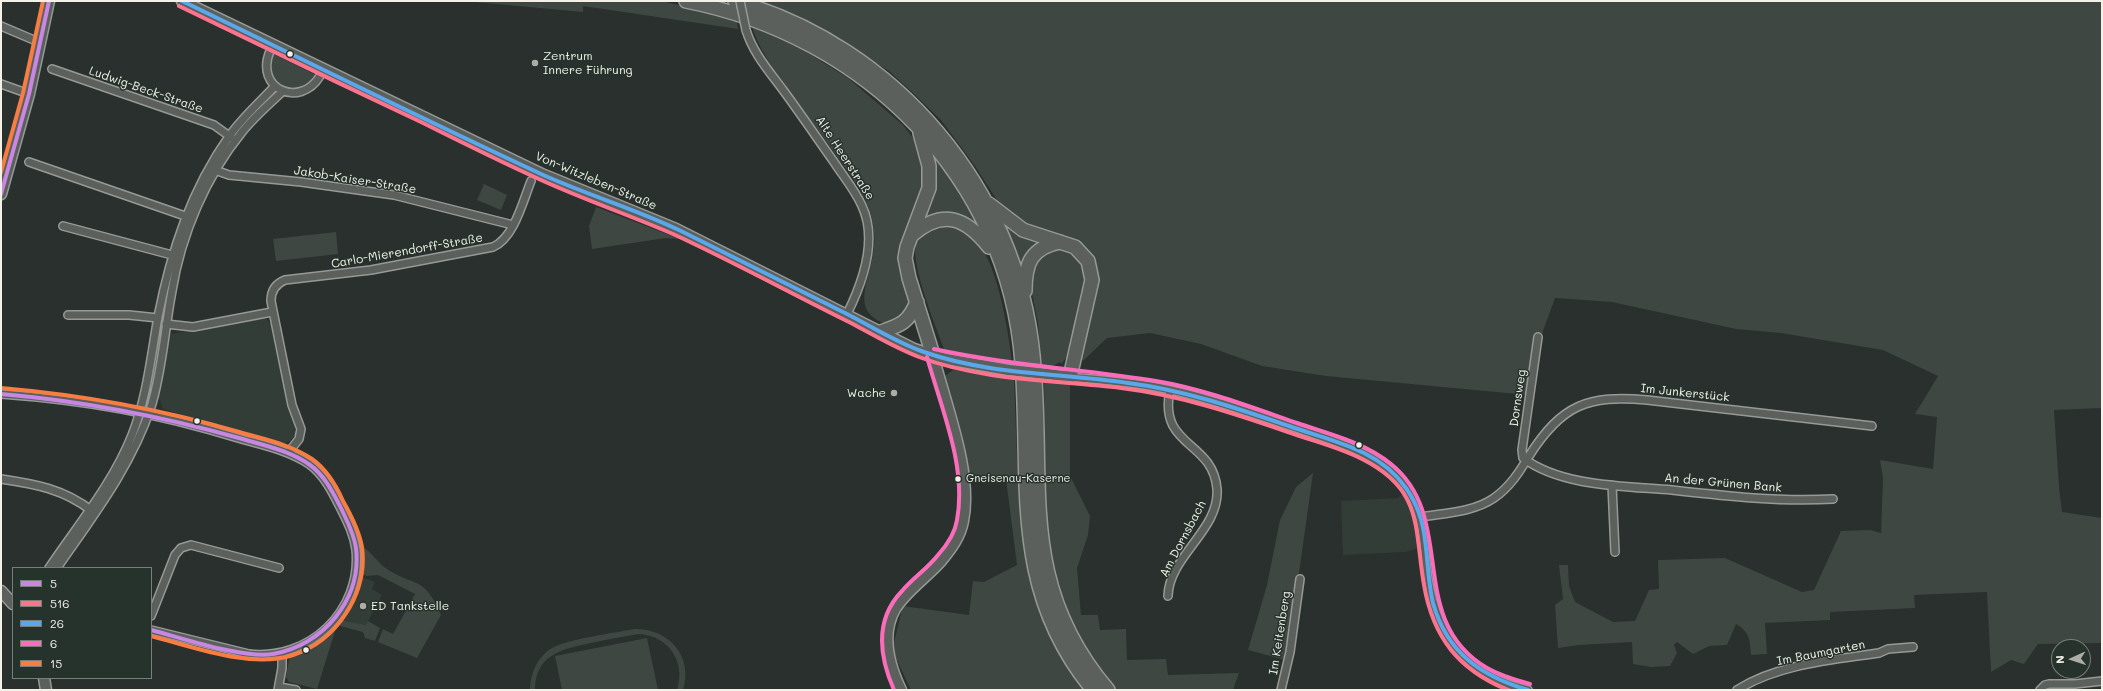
<!DOCTYPE html>
<meta charset="utf-8">
<style>
body{margin:0}
#map{position:relative;width:2103px;height:691px;overflow:hidden;background:#29302d;font-family:Mali,sans-serif}
canvas{display:block}
.frame{position:absolute;inset:0;border:2px solid #f4f1e8;pointer-events:none}
.legend{position:absolute;left:12px;top:567px;width:140px;height:112px;box-sizing:border-box;background:#26332d;border:1px solid #787f78;margin:0;padding:5px 7px;list-style:none;font-size:12px;color:#f4f1e8}
.legend li{display:flex;align-items:center;gap:8px;height:20px}
.legend b{width:20px;border:1px solid #787f78}
.north{position:absolute;left:2051px;top:639px;width:40px;height:40px;box-sizing:border-box;background:#26332d;border:1px solid #787f78;border-radius:50%;rotate:267deg;font-size:11px;font-weight:700;line-height:16px;text-align:center;color:#f4f1e8}
.north::after{content:'';display:block;margin:auto;width:14px;height:18px;background:#adada7;clip-path:polygon(50% 0,100% 100%,50% 72%,0 100%)}
</style>
<div id="map">
<canvas width="2103" height="691"></canvas>
<div class="frame"></div>
<ul class="legend">
<li><b style="height:5px;background:#c787e3"></b>5</li>
<li><b style="height:5px;background:#fc738d"></b>516</li>
<li><b style="height:5px;background:#5aa8eb"></b>26</li>
<li><b style="height:5px;background:#fb6dba"></b>6</li>
<li><b style="height:5px;background:#f77d43"></b>15</li>
</ul>
<div class="north">N</div>
</div>
<script>
const c = document.querySelector('canvas').getContext('2d');
c.lineJoin = 'round';
function fillPath(path, color) { c.fillStyle = color; c.fill(path, 'evenodd'); }
function strokePath(path, color, width, dash) { c.strokeStyle = color; c.lineWidth = width; c.lineCap = dash ? 'butt' : 'round'; c.setLineDash(dash || []); c.stroke(path); }
function label(font, color, halo, rows, align = 'center') {
  c.font = font + ' Mali,sans-serif'; c.lineWidth = 3; c.setLineDash([]); c.textBaseline = 'middle'; c.strokeStyle = halo; c.fillStyle = color; for (const [text, x, y, turn = 0] of rows) {
    c.save(); c.translate(x, y); c.rotate((+turn || 0) * Math.PI / 180); c.textAlign = isNaN(turn) ? turn : align; if (halo) c.strokeText(text, 0, 0); c.fillText(text, 0, 0); c.restore();
  }
}
fillPath(new Path2D(`
 M256,319H266L271,324L288,409L295,426V435L290,441L284,444H276L163,409L158,395L170,334Z
 M1404,492L1417,518L1421,547L1406,552L1343,555L1341,501L1398,498Z
 M360,576L375,582L372,589L382,595L366,625L340,620L352,600Z`), '#323d37');
fillPath(new Path2D(`
 M464,1H661L736,18L738,29L583,6V12Z
 M752,1H2102V408L2054,410L2059,487L2062,512L2102,518V643L2038,644L2024,664L2011,660L1991,672L1987,592L1914,595L1915,608L1830,612V620L1765,623L1767,654L1751,655C1750,641 1750,632 1736,624L1727,645L1709,646L1693,654L1677,642L1674,645L1677,653L1670,666L1651,667L1633,664L1632,642L1579,645L1558,648L1555,605L1563,599L1559,565H1568L1569,586L1575,602L1613,622L1635,621L1649,590L1659,589L1658,560L1725,558L1802,592L1814,590L1841,531L1870,530L1881,533L1883,478L1880,460L1933,469L1937,417L1915,414L1938,376L1883,350L1781,333L1736,329L1612,302L1555,298L1543,331L1528,395L1326,376L1262,366L1201,344L1150,333L1107,338L1083,361L1081,356L1094,264L1037,232L1000,205L975,166L941,120L911,91L889,71L823,31Z
 M751,23L781,36L848,78L903,125L919,146L926,181L900,260L902,278L909,303L905,315L886,324C849,311 870,281 873,254C876,239 874,221 868,206C861,188 847,171 836,155C819,131 801,107 784,84C771,65 757,46 751,23Z
 M273,54L316,75C305,103 259,87 273,54Z
 M936,157L945,168L977,221L971,223H921L932,160Z
 M484,184L507,195L501,210L477,200Z
 M596,207L680,239L666,238L592,249L589,226Z
 M1005,223L1041,243L1022,266Z
 M936,225C944,225 954,225 961,227C996,242 1008,329 1012,362L994,358L963,356L944,349C936,327 910,264 916,243C919,233 929,229 936,225Z
 M336,232L338,254L276,261L273,239Z
 M1057,247L1078,255L1087,274L1068,356L1061,364L1060,362L1051,367H1042L1038,323L1030,284L1037,257Z
 M953,370L1014,378L1017,459L1026,562L1036,601L1046,625L1086,690H911L892,650L903,606L969,615L973,581L984,582L1017,565L1006,479L970,477L945,376Z
 M1044,381L1063,382L1070,385V476L1090,516L1088,535L1077,568L1081,615H1098L1100,630L1126,629L1127,660L1166,659L1168,675L1239,673L1233,690H1114L1104,678L1071,625L1049,560L1043,485L1045,439Z
 M1313,473L1288,652L1285,660L1248,650L1267,585L1280,520L1296,487Z
 M359,545C367,547 377,561 384,567C414,588 424,574 441,615L417,658L378,642L383,629L393,634L415,594L378,575L367,576L360,573Z
 M340,620L366,625L368,621L380,628L375,641L365,638L363,632L340,626Z
 M337,625L317,689L289,682L286,677L290,655L313,646Z
 M634,629C668,628 694,656 683,690H677C686,662 669,636 639,634C625,636 610,639 596,642C567,648 535,652 535,690H530C530,674 538,656 552,648C568,639 614,633 634,629Z
 M647,638L658,690H562L555,656Z`), '#3e4742');
const street = new Path2D(`
 M1,26L41,43
 M746,30C753,53 769,71 783,90C800,113 817,138 834,162C843,176 855,190 862,206C878,240 863,282 847,314
 M270,51C254,89 300,109 320,76
 M52,69L214,125L232,138
 M1,84L29,94
 M29,162L185,216
 M212,169L229,175L301,182L394,195L513,225
 M63,226L172,255
 M68,315H129L158,318
 M166,324L193,327L272,312
 M1538,337L1522,450L1523,458C1562,487 1625,486 1672,490C1726,496 1779,502 1833,499
 M1070,377C1099,380 1128,382 1156,387C1205,396 1253,414 1299,429C1333,441 1372,451 1398,478C1422,503 1423,532 1426,564C1433,631 1460,674 1528,690
 M1,394C86,400 156,413 238,438C262,445 288,450 309,464C324,475 332,491 340,507C347,521 354,534 356,550C362,611 309,661 249,654L151,630
 M288,453L299,439L301,429L292,405L271,301C271,291 275,284 285,280L371,270L493,247C514,238 523,201 531,181
 M1,479C35,484 64,489 92,511
 M1612,485L1615,552
 M1421,517C1445,513 1474,512 1494,498C1510,487 1520,471 1529,456C1562,404 1588,395 1647,400L1872,426
 M49,568C78,525 113,483 132,435C147,397 151,356 158,317C171,251 191,190 230,135C243,117 260,102 275,86
 M57,568C93,516 131,467 151,407C162,373 165,327 172,291C181,235 206,176 242,132C254,117 269,104 283,91
 M1168,596C1169,556 1220,530 1217,489C1213,440 1158,448 1170,390
 M151,616L175,555L181,548L191,545L279,568
 M279,687L296,690
 M278,690L282,668V653
 M1281,690L1290,652L1300,579
 M1737,690C1778,664 1832,660 1879,653L1888,649L1913,647
 M2040,690L2045,685L2049,684H2075L2102,681`);
const secondary = new Path2D(`
 M182,1L544,175L676,229L914,349L946,359L1009,370
 M1,194L29,94L49,1
 M1047,374L1070,377
 M1,591L13,604
 M44,678L46,690
 M901,690C889,665 880,635 895,609C905,592 928,576 941,561C951,549 960,537 963,521C973,472 945,404 933,355`);
const highway = new Path2D(`
 M686,1C865,36 1008,176 1022,363C1031,482 1009,589 1093,690
 M735,1C895,46 1017,189 1033,355C1046,482 1016,582 1108,690
 M920,133L929,166V188L907,247L905,258L909,278L933,355
 M989,204L1023,230L1075,247L1088,261L1092,280L1070,377
 M912,235C943,208 966,218 989,247
 M1025,291C1025,263 1031,248 1060,242
 M881,332C901,325 908,323 917,302`);
strokePath(street, '#969996', 10);
strokePath(secondary, '#969996', 13);
strokePath(highway, '#969996', 16);
strokePath(street, '#5c605c', 7);
strokePath(secondary, '#5c605c', 10);
strokePath(highway, '#5c605c', 13);
const streetBridge = new Path2D(`
 M740,1L746,30`);
const secondaryBridge = new Path2D(`
 M1009,370L1047,374`);
strokePath(streetBridge, '#969996', 10, []);
strokePath(secondaryBridge, '#969996', 13, []);
strokePath(streetBridge, '#5c605c', 7);
strokePath(secondaryBridge, '#5c605c', 10);
strokePath(new Path2D(`
 M1,194L29,94L49,1
 M1,394C82,401 160,416 239,438C262,445 289,450 310,465C324,475 332,491 340,506C346,519 354,533 356,548C362,600 323,645 273,654C244,659 182,638 151,630`), '#c787e3', 4);
strokePath(new Path2D(`
 M179,6C260,45 340,84 421,122C461,142 501,162 541,180C585,200 629,215 673,234C732,261 790,293 849,322C872,334 895,348 919,357C983,381 1055,380 1121,388C1179,395 1233,413 1288,432C1313,441 1339,447 1362,459C1424,490 1414,528 1424,585C1433,638 1459,670 1508,690`), '#fc738d', 4);
strokePath(new Path2D(`
 M182,1C302,59 420,118 541,174C587,195 636,209 681,231C736,258 790,286 845,313C871,326 897,343 924,352C989,375 1060,373 1128,383C1184,390 1236,408 1289,426C1314,435 1340,441 1364,453C1399,470 1421,501 1425,540C1428,561 1428,582 1433,603C1447,653 1481,676 1528,690`), '#5aa8eb', 4);
strokePath(new Path2D(`
 M934,349C1007,365 1082,369 1156,381C1204,389 1251,407 1297,423C1329,434 1364,442 1391,464C1459,519 1404,619 1487,668C1501,676 1515,680 1530,684
 M894,690C879,656 874,620 902,591C913,578 928,568 938,555C947,545 955,533 957,520C967,466 941,408 927,357`), '#fb6dba', 4);
strokePath(new Path2D(`
 M1,172L23,93L43,1
 M1,388C83,395 160,409 239,432C263,439 290,444 312,459C326,469 336,485 343,501C351,515 359,530 362,547C368,593 337,641 293,655C251,669 194,647 151,636`), '#f77d43', 4);
for (const [x, y, r, color] of [
 [290,54,3.5,"#f4f1e8"],
 [535,63,4,"#adada7"],
 [894,393,4,"#adada7"],
 [197,421,3.5,"#f4f1e8"],
 [1359,445,3.5,"#f4f1e8"],
 [958,479,3.5,"#f4f1e8"],
 [363,606,4,"#adada7"],
 [306,650,3.5,"#f4f1e8"]
]) { const dot = new Path2D(); dot.arc(x, y, r, 0, 2 * Math.PI); c.fillStyle = color; c.fill(dot); strokePath(dot, '#26332d', 1.5); }
label('11px', '#f4f1e8', '#26332d', [
 ["Gneisenau-Kaserne",966,479]
], 'left');
label('12px', '#f4f1e8', '#26332d', [
 ["Zentrum",543,56],
 ["Innere Führung",543,70],
 ["Wache",886,393,"right"],
 ["ED Tankstelle",371,606]
], 'left');
label('12px', '#f4f1e8', '#26332d', [
 ["Ludwig-Beck-Straße",146,90,19],
 ["Alte Heerstraße",845,158,57],
 ["Jakob-Kaiser-Straße",355,180,9],
 ["Von-Witzleben-Straße",596,181,23],
 ["Carlo-Mierendorff-Straße",407,251,-10],
 ["Im Junkerstück",1685,393,6],
 ["Dornsweg",1518,398,-82],
 ["An der Grünen Bank",1723,483,5],
 ["Am Dornsbach",1183,539,-62],
 ["Im Keitenberg",1280,633,-81],
 ["Im Baumgarten",1821,653,-11]
]);
</script>
